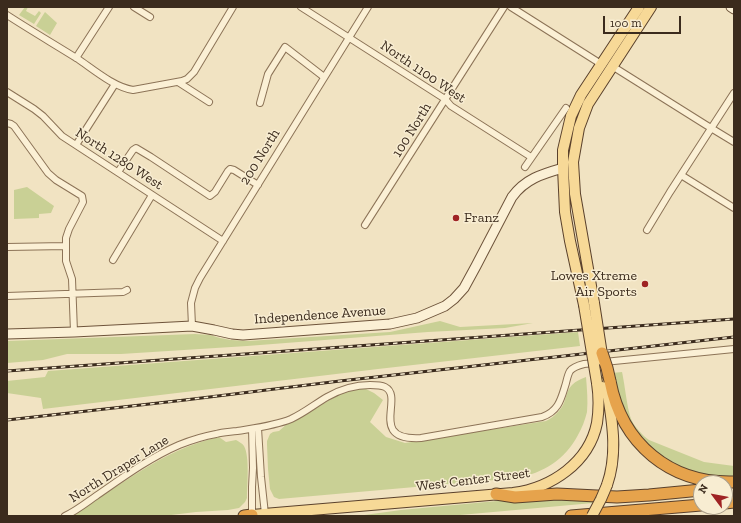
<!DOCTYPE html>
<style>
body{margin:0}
#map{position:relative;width:741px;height:523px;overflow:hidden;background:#f1e3c2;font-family:"Zilla Slab",serif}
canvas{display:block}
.frame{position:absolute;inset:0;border:8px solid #3b2b1d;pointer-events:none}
.north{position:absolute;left:693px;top:475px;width:40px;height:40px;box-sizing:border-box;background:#f8edd2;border:1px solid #ac9f8a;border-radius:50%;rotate:302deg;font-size:11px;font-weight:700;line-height:16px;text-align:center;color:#3b2b1d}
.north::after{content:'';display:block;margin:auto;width:14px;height:18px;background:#9f2324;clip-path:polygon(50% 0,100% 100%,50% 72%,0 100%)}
.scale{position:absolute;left:603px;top:16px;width:78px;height:18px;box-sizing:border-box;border:2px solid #3b2b1d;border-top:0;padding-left:5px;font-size:12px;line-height:14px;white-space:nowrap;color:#3b2b1d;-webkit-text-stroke:3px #f8edd2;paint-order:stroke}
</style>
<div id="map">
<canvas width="741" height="523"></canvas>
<div class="frame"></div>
<div class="north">N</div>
<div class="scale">100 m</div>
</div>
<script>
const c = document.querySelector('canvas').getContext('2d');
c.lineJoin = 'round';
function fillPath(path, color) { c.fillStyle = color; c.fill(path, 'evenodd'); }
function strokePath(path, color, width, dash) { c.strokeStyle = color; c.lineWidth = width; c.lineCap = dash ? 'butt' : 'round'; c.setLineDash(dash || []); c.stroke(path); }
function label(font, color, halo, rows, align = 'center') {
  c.font = font + ' "Zilla Slab",serif'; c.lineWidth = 3; c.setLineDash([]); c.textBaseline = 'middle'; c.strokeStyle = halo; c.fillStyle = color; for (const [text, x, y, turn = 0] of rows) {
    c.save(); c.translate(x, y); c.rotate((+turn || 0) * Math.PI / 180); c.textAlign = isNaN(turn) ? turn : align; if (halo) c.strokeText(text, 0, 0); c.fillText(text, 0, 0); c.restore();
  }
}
fillPath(new Path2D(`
 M25,7H28L26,11L35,16L39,11L41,13L34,24L19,15Z
 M45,12L57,23L50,35L36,26Z
 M27,187L54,206L51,213L39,214V218L14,219V190Z
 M440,321L460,327L533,323L505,328L428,332L247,346L121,354H67L43,360L7,363V341L195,334L210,335L220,338L231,340L248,341L390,332Z
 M578,332L580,346L378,369L43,409L41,398L7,393V381L45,377L48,371Z
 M622,372C625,385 627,410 632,421C635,427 643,436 649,440L704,462L734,466V478L717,477L685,471L660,455L646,444L623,413L612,373Z
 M586,377C587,389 588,401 587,412C585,420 582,428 578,435C565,460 543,473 517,478L279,499L274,497L270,489L268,469L267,445V441L270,434L273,432L279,431L287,424L300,418L338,395L349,391L364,388L374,393L383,400L370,422L386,437L405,443L546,421C554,417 560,411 564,403C566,397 567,390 572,385C576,381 581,379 586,377Z
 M219,437L226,442L236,440C239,442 242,443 244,446C250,457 247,485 247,498L245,502L239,508L228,510L196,512L163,516H71C119,487 163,449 219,437Z
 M518,499H595L593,503L449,516H357L401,510Z`), '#c9d095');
const street = new Path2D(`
 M134,7L150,17
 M301,7L445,99L451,106L531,157
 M511,7L601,64
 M7,15C30,30 54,44 78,59C94,70 114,87 133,90L182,81L187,79L194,72L233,7
 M76,58L109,7
 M612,66L706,125L734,142
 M178,82L209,102
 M7,92L34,109L43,116L62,136L223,241
 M260,103L268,74L285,47L324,77
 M7,123L11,124L14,126L48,173L56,180L82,196L83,202L69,229L66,238V261L72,279L74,332
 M76,145L115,84
 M525,167L566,108
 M118,172L133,150L136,148L151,157L210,196L215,192L228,171L230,169L234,170L258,185
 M681,175L734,208
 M365,225L504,7
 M647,230L670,192L734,93
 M7,247L66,246
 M113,260L152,195
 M7,296L123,292L127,290
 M192,326L191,303L195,288L200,278L368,7
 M258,428L261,477L265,514
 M252,429L253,468L252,487V515
 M65,516C76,511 86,503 96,496C122,478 149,458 179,445C189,441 205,436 216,434C223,432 230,432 237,431C255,428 274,426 291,419C304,413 315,404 327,397C341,389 355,385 370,385C375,385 381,385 385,387C405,397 367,441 421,438L542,417C559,411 561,399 566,383C567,379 568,374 570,371C573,367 580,365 584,364L734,349`);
const secondary = new Path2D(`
 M731,7L734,9
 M7,334L74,332L192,326L214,330L232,334L243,335L390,324L417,318L445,306L454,299L464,288L476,266L512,197C525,179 542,174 563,168`);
const primary = new Path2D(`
 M594,303L575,194L573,162L579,128L588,104L651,7
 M584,305L570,241L565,212L563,168V150L571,116L581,95L639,7
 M606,382C611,416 619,451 607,485
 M252,515L513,493C551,488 589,463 597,423C599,410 599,396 597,383`);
const highway = new Path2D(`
 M610,381C622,444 670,484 734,482
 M496,494L515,497L557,494L617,497L649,495L701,490
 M725,503L734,502
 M244,516L252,515
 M571,516L701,505`);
strokePath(street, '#8c7357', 8);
strokePath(secondary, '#6e543b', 11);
strokePath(primary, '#5a412c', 12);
strokePath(highway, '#5a412c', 13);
strokePath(street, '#fbf0d5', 6);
strokePath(secondary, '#fbf0d5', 9);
strokePath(primary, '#f7d997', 10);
strokePath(highway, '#e6a34c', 11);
const rail = new Path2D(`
 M7,371L734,319
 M7,420L185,400L340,381L734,337`);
strokePath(rail, '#3b2b1d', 3);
strokePath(rail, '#f8edd2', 1.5, [4.5]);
const primaryBridge = new Path2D(`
 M594,303L603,361
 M584,305L597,383
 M592,516L601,499L607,485`);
const highwayBridge = new Path2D(`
 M602,353L607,368L610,381`);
strokePath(primaryBridge, '#5a412c', 12, []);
strokePath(highwayBridge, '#5a412c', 13, []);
strokePath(primaryBridge, '#f7d997', 10);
strokePath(highwayBridge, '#e6a34c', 11);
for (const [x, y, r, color] of [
 [456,218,4,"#9f2324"],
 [645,284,4,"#9f2324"]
]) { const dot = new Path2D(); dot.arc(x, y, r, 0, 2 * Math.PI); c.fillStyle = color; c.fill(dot); strokePath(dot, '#f8edd2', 1.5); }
label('14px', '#3b2b1d', '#f8edd2', [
 ["North 1100 West",423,72,34],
 ["100 North",412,130,-58],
 ["200 North",260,157,-58],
 ["North 1280 West",119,159,33],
 ["Independence Avenue",320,315,-4],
 ["North Draper Lane",119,469,-32],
 ["West Center Street",473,480,-7]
]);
label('14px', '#3b2b1d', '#f8edd2', [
 ["Franz",464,218],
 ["Lowes Xtreme",637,276,"right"],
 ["Air Sports",637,292,"right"]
], 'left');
</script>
